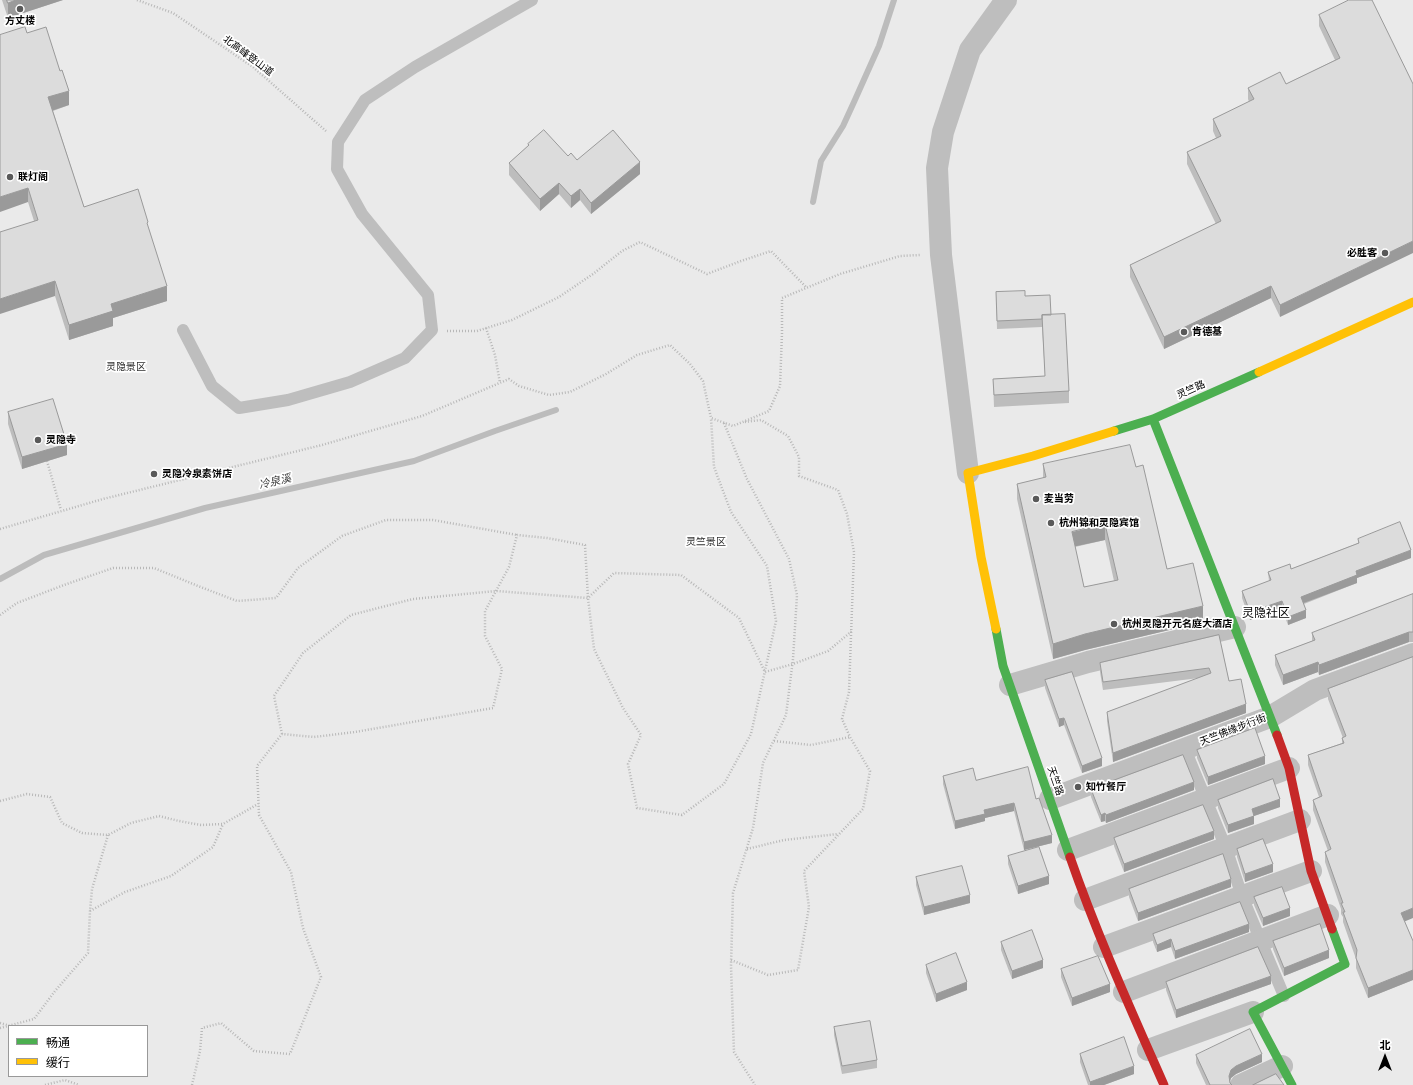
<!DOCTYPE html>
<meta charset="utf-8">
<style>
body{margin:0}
#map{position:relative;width:1413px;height:1085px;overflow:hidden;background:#fff;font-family:"IBM Plex Sans","Noto Sans SC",sans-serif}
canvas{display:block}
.legend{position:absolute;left:8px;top:1025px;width:140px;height:52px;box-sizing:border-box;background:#fff;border:1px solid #999;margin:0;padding:5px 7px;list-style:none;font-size:12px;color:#000}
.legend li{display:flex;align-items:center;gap:8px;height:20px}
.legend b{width:20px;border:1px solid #999}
.north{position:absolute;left:1365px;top:1037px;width:40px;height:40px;-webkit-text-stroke:3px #fff;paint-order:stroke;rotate:0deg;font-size:11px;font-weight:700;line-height:16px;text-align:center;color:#000}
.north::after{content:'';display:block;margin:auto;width:14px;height:18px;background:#000;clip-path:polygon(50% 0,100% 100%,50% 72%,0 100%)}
</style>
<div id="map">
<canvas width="1413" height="1085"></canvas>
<ul class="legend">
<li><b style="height:5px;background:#4caf50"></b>畅通</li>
<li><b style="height:5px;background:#ffc107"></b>缓行</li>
</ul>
<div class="north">北</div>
</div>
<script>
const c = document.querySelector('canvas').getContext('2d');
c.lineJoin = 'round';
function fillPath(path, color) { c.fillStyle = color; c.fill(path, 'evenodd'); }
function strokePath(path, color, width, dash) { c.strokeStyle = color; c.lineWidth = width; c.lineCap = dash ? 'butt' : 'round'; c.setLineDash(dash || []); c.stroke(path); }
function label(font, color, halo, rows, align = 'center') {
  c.font = font + ' "IBM Plex Sans","Noto Sans SC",sans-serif'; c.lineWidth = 3.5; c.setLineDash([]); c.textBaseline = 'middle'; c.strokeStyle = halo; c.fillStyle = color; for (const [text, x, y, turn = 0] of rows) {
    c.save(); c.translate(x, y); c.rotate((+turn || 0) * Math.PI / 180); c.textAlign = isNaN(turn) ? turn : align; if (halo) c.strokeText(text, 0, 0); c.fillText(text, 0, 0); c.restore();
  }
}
fillPath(new Path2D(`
 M0,0H1413V1085H0ZM9,1026H147V1076H9Z`), '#eaeaea');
strokePath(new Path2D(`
 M813,202L821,161L843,126L854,102L879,46L894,0
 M0,579L44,555L205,508L414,461L495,431L556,410`), '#bcbcbc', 6);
strokePath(new Path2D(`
 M137,0L173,13L253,67L326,131
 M486,328L495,355L500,383
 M447,331H477L512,320L559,297L593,274L622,251L640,242L707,274L741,261L771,251L806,287
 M724,423L747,479L789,559L797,595L793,659L786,715L763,763L753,828L733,893L731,966L734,1052L755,1085
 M47,461L61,510
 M0,529L103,499L322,445L422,416L509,379L519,386L549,395L570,392L606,374L637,355L670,345L690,364L703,381L711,418L733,426L769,411L780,386L782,333V298L840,274L900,256L920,255
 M0,615L17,603L64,585L113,568H154L198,586L237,601L276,598L298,568L342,536L386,520H433L517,535
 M282,734L274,696L303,653L351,615L413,599L496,591L588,598L614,573L681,575L739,618L765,672L793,664L828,651L852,631
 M774,741L811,745L850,737
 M0,801L27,794L50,797L62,823L82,833L108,835L131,823L159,816L179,821L201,825L223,824L258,804
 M747,849L784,840L838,834
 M90,911L125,892L171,876L213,847L223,824
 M731,960L768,975L798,970L809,907L804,871L863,809L870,771L850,737L842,719L849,692L854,552L847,514L838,490L799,476V457L788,436L761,420L744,422
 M0,1023L7,1025
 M0,1028L34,1019L55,991L88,953L90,911L92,889L108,835
 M45,1085L65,1080L79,1085
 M192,1085L200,1051L202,1028L221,1023L254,1051L290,1054L321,977L303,928L291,872L259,815L257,766L282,734L314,737L355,732L493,708L502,669L485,636V611L509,567L517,535L547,538L585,545L588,598L594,649L623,708L641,735L628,764L637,808L682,815L724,784L751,734L776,621L767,566L731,512L714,467L711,418`), '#b8b8b8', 2.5, [1, 2]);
strokePath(new Path2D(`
 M183,330L212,386L239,408L288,400L350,382L405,358L432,330L428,295L362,214L337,169L338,142L365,100L415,67L532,0
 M1185,749L1226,848L1242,896L1284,996`), '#bebebe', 12);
strokePath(new Path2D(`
 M968,473L941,255L937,168L943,132L970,50L1006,0
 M1010,685L1088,662L1235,627
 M1050,799L1270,717L1315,690L1413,654
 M1068,850L1289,768
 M1085,900L1300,820
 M1104,947L1311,871
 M1124,992L1328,915
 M1148,1050L1253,1012
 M1241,1085L1282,1066`), '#bebebe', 22);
strokePath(new Path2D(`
 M1153,419L1277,735
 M1114,431L1153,419L1259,372
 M996,629L1003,666L1070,857
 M1292,1085L1253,1012L1345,964L1332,929`), '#4caf50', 9);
strokePath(new Path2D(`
 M1259,372L1413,302
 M996,629L981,557L968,473L1033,456L1114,431`), '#ffc107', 9);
strokePath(new Path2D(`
 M1277,735L1289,768L1311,871L1332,929
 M1070,857C1097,935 1131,1010 1164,1085`), '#c62828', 9);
fillPath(new Path2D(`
 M2,0H63L8,18Z
 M1372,0L1280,317L1271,298L1164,349L1130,277V265L1216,224L1187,164V152L1216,138L1213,131V119L1249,102L1248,99V88L1286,84L1335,60L1319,26V15Z
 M27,33L69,105L53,111L84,207L148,228L167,301L113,318V326L69,340L55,296L34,221L28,202Z
 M528,144L568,156L577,160L640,174L591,214L580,200L571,208L559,194L540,211L509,175V163L528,146Z
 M996,292L1025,296L1051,315L1069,391V403L994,407L993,379L1045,376L1042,327L997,329Z
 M8,412L67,455L22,469L8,424Z
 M1043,464L1136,467L1167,569L1203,622L1085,650L1053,659L1017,499V484L1043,478ZM1105,540L1114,581L1084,587L1075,547Z
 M1358,539L1411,558L1357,578V583L1304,604L1306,618L1288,625L1282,609L1250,620L1242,598V591L1269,581L1268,572L1291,569L1358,543Z
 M1413,594V642H1409L1319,675L1318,672L1283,685L1275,665V655L1312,641V633Z
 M1219,635L1229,681L1246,713L1113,762L1107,721V712L1199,678L1103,690L1100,672V663Z
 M1413,657L1405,922L1413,941V980L1368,998L1356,968V959L1343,922V917L1341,914V909L1325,862V852L1328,851L1313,810V800L1319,797L1308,765V755L1342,743V738H1343L1328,699V689Z
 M1045,680L1102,766L1082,773L1064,725L1059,727L1045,688Z
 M1197,750L1265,764L1208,785L1197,758Z
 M943,776L976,780L1036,799L1052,843L1024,850L1014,811L985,818V821L955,829L943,784Z
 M1091,789L1194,790L1106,823L1105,821L1101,822L1091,797Z
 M1218,800L1280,807L1254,816V824L1228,833L1218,808Z
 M1114,838L1214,839L1124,872L1114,846Z
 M1237,849L1273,872L1245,882L1237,857Z
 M1008,856L1049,884L1018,894L1008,864Z
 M916,877L970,903L924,915L916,885Z
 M1231,887L1138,921L1129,897V889Z
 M1254,897L1290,916L1263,926L1254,905Z
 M1249,932L1175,959L1171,947L1157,952L1153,942V934Z
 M1273,941L1329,958L1284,976L1273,949Z
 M1001,942L1043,968L1012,979L1001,950Z
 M926,965L967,990L936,1002L926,973Z
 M1061,969L1110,992L1072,1006L1061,977Z
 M1166,982L1271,984L1176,1018L1166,990Z
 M834,1027L877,1060V1068L842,1074L834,1035Z
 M1080,1054L1134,1074L1104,1085H1088L1080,1062Z
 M1196,1055L1262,1062L1236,1074L1231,1078L1230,1081L1232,1085H1206L1196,1063Z`), '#bdbdbd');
fillPath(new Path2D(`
 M16,0H63L8,18V3Z
 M69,91V105L48,112V97Z
 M640,162V174L591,214V203Z
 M559,183V194L540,211V199Z
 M28,188V202L0,212V197Z
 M580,189V200L571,208V196Z
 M1413,241V253L1280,317V305Z
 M55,281V296L0,314V299Z
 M167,286V301L113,318V326L69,340V325L111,304Z
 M1271,286V298L1164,349V337Z
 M67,444V455L22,469V457Z
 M1105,524V540L1072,547V532Z
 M1411,550V558L1357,578V583L1301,604V597L1356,571Z
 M1282,601V609L1250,620V612Z
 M1203,606V622L1085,650L1053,659V644L1085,634Z
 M1306,610V618L1288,625V617Z
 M1409,632V642L1319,675V665Z
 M1318,662V672L1283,685V675Z
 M1246,704V713L1113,762V753Z
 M1064,718V725L1059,727V719Z
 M1265,756V764L1208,785V777Z
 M1102,758V766L1082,773V766Z
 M1194,782V790L1106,823V815Z
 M1280,799V807L1254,816V824L1228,833V825L1252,809Z
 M1014,803V811L985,818V821L955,829V821L984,810Z
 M1105,813V821L1101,822V815Z
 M1214,831V839L1124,872V864Z
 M1052,835V843L1024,850V842Z
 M1273,864V872L1245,882V874Z
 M1049,876V884L1018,894V886Z
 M1231,879V887L1138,921V913Z
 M970,895V903L924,915V907Z
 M1290,908V916L1263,926V918Z
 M1413,908V918L1401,923V913Z
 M1249,924V932L1175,959V951Z
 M1171,939V947L1157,952V945Z
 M1329,950V958L1284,976V968Z
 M1043,960V968L1012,979V971Z
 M1413,970V980L1368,998V988Z
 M1271,976V984L1176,1018V1010Z
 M967,982V990L936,1002V994Z
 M1110,984V992L1072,1006V998Z
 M1262,1054V1062L1236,1074L1231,1078L1229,1084V1076L1231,1070L1236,1066Z
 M1134,1066V1074L1104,1085H1090V1082Z`), '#9a9a9a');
const building = new Path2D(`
 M7,0H16L8,3Z
 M1349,0H1372L1413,84V241L1280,305L1271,286L1164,337L1130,265L1221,221L1187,152L1221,136L1213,119L1254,99L1248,88L1280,72L1286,84L1340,58L1319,15Z
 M25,27L27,33L46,27L60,71L62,70L69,91L48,97L84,207L138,189L148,222L147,223L167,286L111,304L113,311L69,325L55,281L0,299V232L38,220L28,188L0,197V35Z
 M544,130L568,156L571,153L577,160L613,130L640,162L591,203L580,189L571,196L559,183L540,199L509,163L529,145L528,144Z
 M1025,291V296L1050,295L1051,315H1042V319L997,321L996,292Z
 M1065,314L1069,391L994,395L993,379L1045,376L1042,315Z
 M53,399L67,444L22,457L8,412Z
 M1130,445L1136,467L1143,465L1167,569L1193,563L1203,606L1085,634L1053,644L1017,484L1046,477L1043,464ZM1105,524L1118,580L1084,587L1072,532Z
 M1400,522L1411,550L1356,571L1357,575L1301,597L1306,610L1288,617L1282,601L1250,612L1242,591L1271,580L1268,572L1290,564L1291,569L1359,543L1358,539Z
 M1413,594V632H1409L1319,665L1318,662L1283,675L1275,655L1315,640L1312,633Z
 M1219,635L1229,681L1241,679L1246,704L1113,753L1107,712L1211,673L1209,668L1103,682L1100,663Z
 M1413,657V908L1401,913L1413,941V970L1368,988L1356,958L1357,950L1343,912H1345L1341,903H1343L1325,852L1331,849L1313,800L1322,796L1308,755L1344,743L1342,738L1346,736L1328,689Z
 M1072,672L1102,758L1082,766L1064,718L1059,719L1045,680Z
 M1255,728L1265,756L1208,777L1197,750Z
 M1183,755L1194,782L1106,815L1105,813L1101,815L1091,789Z
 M1028,767L1036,799L1039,798L1052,835L1024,842L1014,803L984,810L985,814L955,821L943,776L973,768L976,780Z
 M1273,779L1280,799L1252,809L1254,816L1228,825L1218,800Z
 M1203,805L1214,831L1124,864L1114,838Z
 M1263,839L1273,864L1245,874L1237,849Z
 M1039,847L1049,876L1018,886L1008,856Z
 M1223,854L1231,879L1138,913L1129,889Z
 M962,866L970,895L924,907L916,877Z
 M1282,887L1290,908L1263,918L1254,897Z
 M1240,902L1249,924L1175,951L1171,939L1157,945L1153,934Z
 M1320,924L1329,950L1284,968L1273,941Z
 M1032,930L1043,960L1012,971L1001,942Z
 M1258,947L1271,976L1176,1010L1166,982Z
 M956,953L967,982L936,994L926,965Z
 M1098,956L1110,984L1072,998L1061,969Z
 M870,1021L877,1060L842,1066L834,1027Z
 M1250,1029L1262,1054L1236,1066L1231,1070L1229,1076L1230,1083L1232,1085H1210L1196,1055Z
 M1124,1037L1134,1066L1090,1082L1080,1054Z
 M1276,1074L1284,1085H1253Z`);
fillPath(building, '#dcdcdc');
strokePath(building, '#9a9a9a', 1);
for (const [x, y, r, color] of [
 [20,9,4,"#595959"],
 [10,177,4,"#595959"],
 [1385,253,4,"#595959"],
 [1184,332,4,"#595959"],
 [38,440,4,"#595959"],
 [154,474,4,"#595959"],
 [1036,499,4,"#595959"],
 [1051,523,4,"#595959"],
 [1114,624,4,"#595959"],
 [1078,787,4,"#595959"]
]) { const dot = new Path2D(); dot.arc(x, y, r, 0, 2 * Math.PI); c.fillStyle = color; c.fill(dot); strokePath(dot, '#fff', 1.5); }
label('bold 10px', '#000', '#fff', [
 ["方丈楼",20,21,"center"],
 ["联灯阁",18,177],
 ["必胜客",1377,253,"right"],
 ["肯德基",1192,332],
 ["灵隐寺",46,440],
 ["灵隐冷泉素饼店",162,474],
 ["麦当劳",1044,499],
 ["杭州锦和灵隐宾馆",1059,523],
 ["杭州灵隐开元名庭大酒店",1122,624],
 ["知竹餐厅",1086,787]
], 'left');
label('10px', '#000', '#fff', [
 ["北高峰登山道",248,56,37],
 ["灵竺路",1191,390,-24],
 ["天竺佛缘步行街",1233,730,-21],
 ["天竺路",1055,781,71]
]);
label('10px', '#2f2f2f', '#fff', [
 ["灵隐景区",126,367],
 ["灵竺景区",706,542]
]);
label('italic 11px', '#404040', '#fff', [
 ["冷泉溪",275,482,-13]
]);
label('12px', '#000', '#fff', [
 ["灵隐社区",1266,614]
]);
</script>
